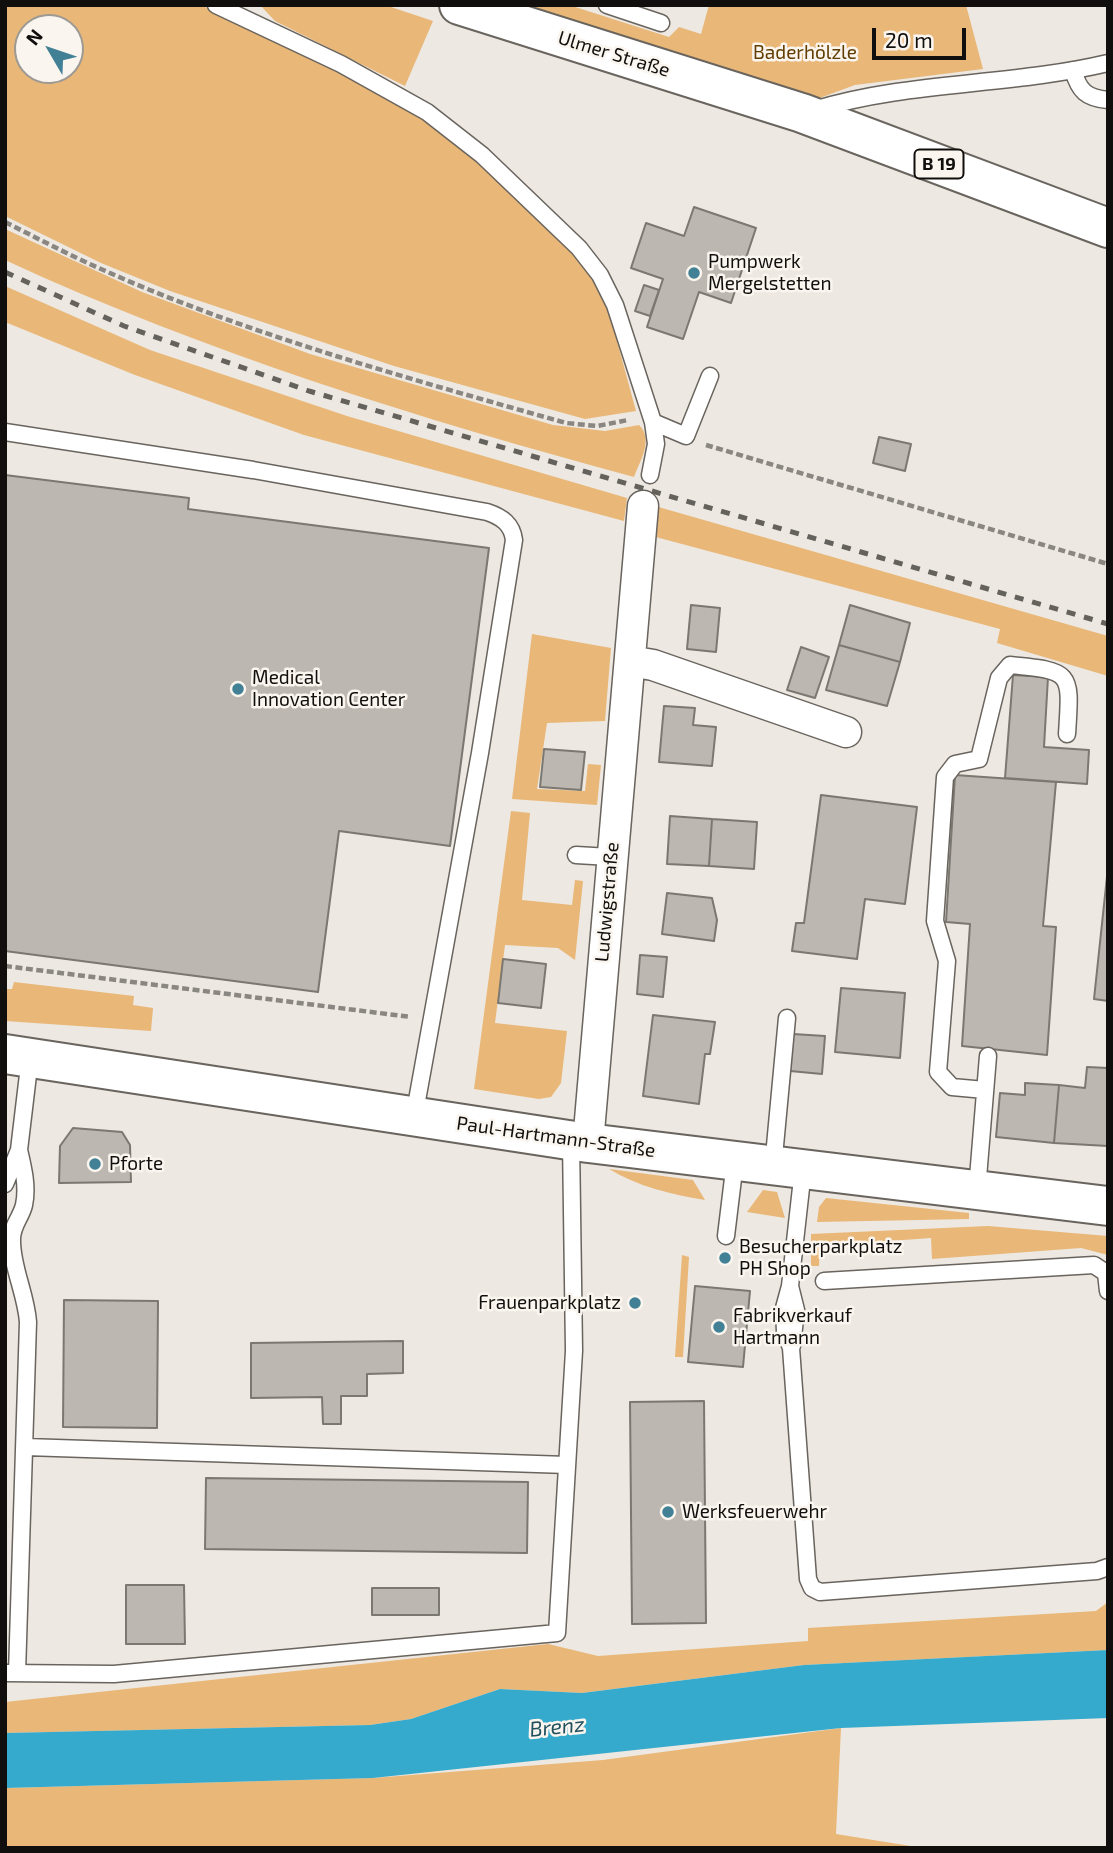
<!DOCTYPE html>
<meta charset="utf-8">
<style>
body{margin:0}
#map{position:relative;width:1113px;height:1853px;overflow:hidden;background:#ede8e1;font-family:"Exo 2",sans-serif}
canvas{display:block}
.frame{position:absolute;inset:0;border:7px solid #110f0d;pointer-events:none}
.north{position:absolute;left:14px;top:14px;width:70px;height:70px;box-sizing:border-box;background:#faf5ee;border:2px solid #9d9994;border-radius:50%;rotate:309deg;font-size:19px;font-weight:700;line-height:28px;text-align:center;color:#110f0d}
.north::after{content:'';display:block;margin:auto;width:24px;height:32px;background:#418095;clip-path:polygon(50% 0,100% 100%,50% 72%,0 100%)}
.scale{position:absolute;left:872px;top:28px;width:94px;height:32px;box-sizing:border-box;border:4px solid #110f0d;border-top:0;padding-left:9px;font-size:21px;line-height:24px;white-space:nowrap;color:#110f0d;-webkit-text-stroke:5px #faf5ee;paint-order:stroke}
</style>
<div id="map">
<canvas width="1113" height="1853"></canvas>
<div class="frame"></div>
<div class="north">N</div>
<div class="scale">20 m</div>
</div>
<script>
const c = document.querySelector('canvas').getContext('2d');
c.lineJoin = 'round';
function fillPath(path, color) { c.fillStyle = color; c.fill(path, 'evenodd'); }
function strokePath(path, color, width, dash) { c.strokeStyle = color; c.lineWidth = width; c.lineCap = dash ? 'butt' : 'round'; c.setLineDash(dash || []); c.stroke(path); }
function label(font, color, halo, rows, align = 'center') {
  c.font = font + ' "Exo 2",sans-serif'; c.lineWidth = 5; c.setLineDash([]); c.textBaseline = 'middle'; c.strokeStyle = halo; c.fillStyle = color; for (const [text, x, y, turn = 0] of rows) {
    c.save(); c.translate(x, y); c.rotate((+turn || 0) * Math.PI / 180); c.textAlign = isNaN(turn) ? turn : align; if (halo) c.strokeText(text, 0, 0); c.fillText(text, 0, 0); c.restore();
  }
}
fillPath(new Path2D(`
 M5,5H201L389,96L478,160L569,246L584,265L608,308L636,411L585,419L394,366L170,291L101,263L5,216ZM28,28H70V70H28Z
 M260,5H385L433,21L405,86L275,21Z
 M518,5H569L669,37L679,27L701,34L709,5H966L983,69L855,85L806,103Z
 M5,229L142,292L310,354L553,425L605,431L639,425C654,439 640,461 634,477C420,419 206,353 5,260Z
 M5,286L150,350L347,416L627,498L624,521L304,435L135,375L5,322Z
 M655,506L1108,636V676L997,643L1000,629L652,536Z
 M532,634L611,648L605,721L547,723L537,789L585,791L588,764L601,765L597,805L512,799Z
 M511,811L530,813L522,900L572,905L575,880L583,881L575,960L558,948L505,945L495,1023L567,1031L561,1083L551,1097L539,1099L474,1089Z
 M14,982L134,996L133,1005L153,1008L151,1031L5,1021V989H12Z
 M609,1169L693,1180L705,1200C670,1194 639,1187 609,1169Z
 M763,1190L777,1192L785,1218L747,1212Z
 M826,1198L969,1213V1219L817,1222L819,1207Z
 M988,1226L1108,1236V1255L1081,1248L932,1259L931,1238L820,1246L819,1266H811V1234Z
 M682,1255L689,1257L683,1357H675Z
 M1108,1602V1650L804,1665L582,1693L500,1689L411,1719L370,1725L5,1733V1702L548,1644L598,1656L808,1641V1628L1096,1611Z
 M841,1728L836,1834L923,1848H5V1788L373,1778L603,1760Z`), '#e9b777');
fillPath(new Path2D(`
 M1108,1650V1718L841,1728L373,1778L5,1788V1733L370,1725L411,1719L500,1689L582,1693L804,1665Z`), '#35aacc');
const building = new Path2D(`
 M694,207L756,228L731,303L699,292L683,339L647,327L663,279L631,268L646,223L684,236Z
 M644,285L659,290L650,316L635,311Z
 M879,437L911,444L905,471L873,463Z
 M5,475L189,498L188,509L489,548L450,846L339,831L318,992L5,951Z
 M691,605L720,608L716,652L687,649Z
 M850,605L910,623L900,662L839,645Z
 M839,645L900,662L887,706L826,690Z
 M801,647L829,657L815,698L787,690Z
 M1013,675L1048,677L1044,747L1089,750L1087,784L1005,778Z
 M664,706L695,708L693,725L716,727L712,766L659,762Z
 M544,749L585,752L581,790L540,787Z
 M955,775L1056,782L1043,926L1056,927L1047,1055L962,1046L970,924L946,922Z
 M821,795L917,807L905,904L865,899L857,959L792,951L796,923H804Z
 M670,816L712,819L709,866L667,864Z
 M712,819L757,822L754,869L709,866Z
 M1108,867V1001L1094,999Z
 M667,893L712,898L717,920L714,941L662,934Z
 M640,955L667,957L663,997L637,994Z
 M503,959L546,964L541,1008L498,1003Z
 M841,988L905,993L900,1058L835,1052Z
 M653,1015L715,1022L710,1054H705L699,1104L643,1096Z
 M793,1034L825,1036L822,1074L790,1071Z
 M1087,1067L1108,1068V1146L1054,1143L1059,1085L1085,1088Z
 M1025,1083L1059,1085L1054,1143L996,1137L1000,1093L1025,1095Z
 M73,1128L122,1132L130,1145L131,1182L59,1183L60,1146Z
 M695,1286L750,1291L743,1367L688,1362Z
 M64,1300L158,1301L157,1428L63,1427Z
 M403,1341V1373L367,1374V1396H341V1424H323L322,1397L251,1398V1343Z
 M704,1401L706,1623L632,1624L630,1402Z
 M206,1478L528,1482L527,1553L205,1549Z
 M126,1585H184L185,1644H126Z
 M372,1588H439V1615H372Z`);
fillPath(building, '#bcb7b0');
strokePath(building, '#7b7771', 2);
const service = new Path2D(`
 M216,5L341,64L427,112L482,155L579,248L600,275L615,305L653,422L656,444L650,475
 M607,5L661,23
 M1073,70C1079,91 1086,98 1108,100
 M814,110C908,81 1011,86 1108,63
 M653,422L686,436L710,376
 M5,432L253,470L487,512C502,517 512,524 514,540L480,753L414,1117
 M576,855L610,857
 M985,1090L952,1087L938,1072L947,961L935,921L945,777L955,764L979,759L999,678L1010,665C1073,671 1071,672 1067,734
 M773,1167L787,1018
 M803,1170L790,1286L784,1308L785,1332L791,1348L808,1579L812,1588L820,1592L1097,1571L1108,1567
 M5,1184L19,1150L30,1058
 M977,1190L988,1056
 M726,1236L735,1162
 M824,1281L1094,1265L1106,1273L1108,1291
 M790,1286L796,1310L792,1346
 M26,1447L567,1465
 M5,1673L114,1674L557,1633L574,1351L571,1141
 M17,1673L28,1322C26,1294 12,1268 12,1241C11,1226 21,1218 24,1205C28,1187 23,1167 19,1150`);
const minor = new Path2D(`
 M630,661L653,665L846,732
 M588,1143L643,506`);
const secondary = new Path2D(`
 M5,1054L588,1143L1108,1206`);
const primary = new Path2D(`
 M459,5L802,113L1108,228`);
strokePath(service, '#69645e', 19);
strokePath(minor, '#69645e', 33);
strokePath(secondary, '#69645e', 42);
strokePath(primary, '#69645e', 42);
strokePath(new Path2D(`
 M5,222C37,238 69,255 101,269C245,334 414,380 566,423L597,426L628,420
 M706,445L1108,564
 M5,966L411,1017`), '#8a8681', 4.5, [7, 3.5]);
strokePath(service, '#fff', 16);
strokePath(minor, '#fff', 30);
strokePath(secondary, '#fff', 38);
strokePath(primary, '#fff', 38);
strokePath(new Path2D(`
 M5,272L124,326L309,391L1108,624`), '#65625e', 5, [9, 9]);
for (const [x, y, r, color] of [
 [694,273,7,"#418095"],
 [238,689,7,"#418095"],
 [95,1164,7,"#418095"],
 [725,1258,7,"#418095"],
 [635,1303,7,"#418095"],
 [719,1327,7,"#418095"],
 [668,1512,7,"#418095"]
]) { const dot = new Path2D(); dot.arc(x, y, r, 0, 2 * Math.PI); c.fillStyle = color; c.fill(dot); strokePath(dot, '#faf5ee', 2.5); }
for (const [x, y, w] of [
 [939,164,49]
]) { const box = new Path2D(); box.roundRect(x - w / 2, y - 14.5, w, 29, 5); c.fillStyle = '#faf5ee'; c.fill(box); strokePath(box, '#110f0d', 2); }
label('bold 18px', '#110f0d', null, [
 ["B 19",939,164]
]);
label('19px', '#613d00', '#faf5ee', [
 ["Baderhölzle",805,53]
]);
label('19px', '#110f0d', '#faf5ee', [
 ["Ulmer Straße",614,54,17],
 ["Ludwigstraße",607,902,-85],
 ["Paul-Hartmann-Straße",556,1137,8]
]);
label('19px', '#110f0d', '#faf5ee', [
 ["Pumpwerk",708,262],
 ["Mergelstetten",708,284],
 ["Medical",252,678],
 ["Innovation Center",252,700],
 ["Pforte",109,1164],
 ["Besucherparkplatz",739,1247],
 ["PH Shop",739,1269],
 ["Frauenparkplatz",621,1303,"right"],
 ["Fabrikverkauf",733,1316],
 ["Hartmann",733,1338],
 ["Werksfeuerwehr",682,1512]
], 'left');
label('italic 21px', '#204f5e', '#faf5ee', [
 ["Brenz",557,1727,-6]
]);
</script>
